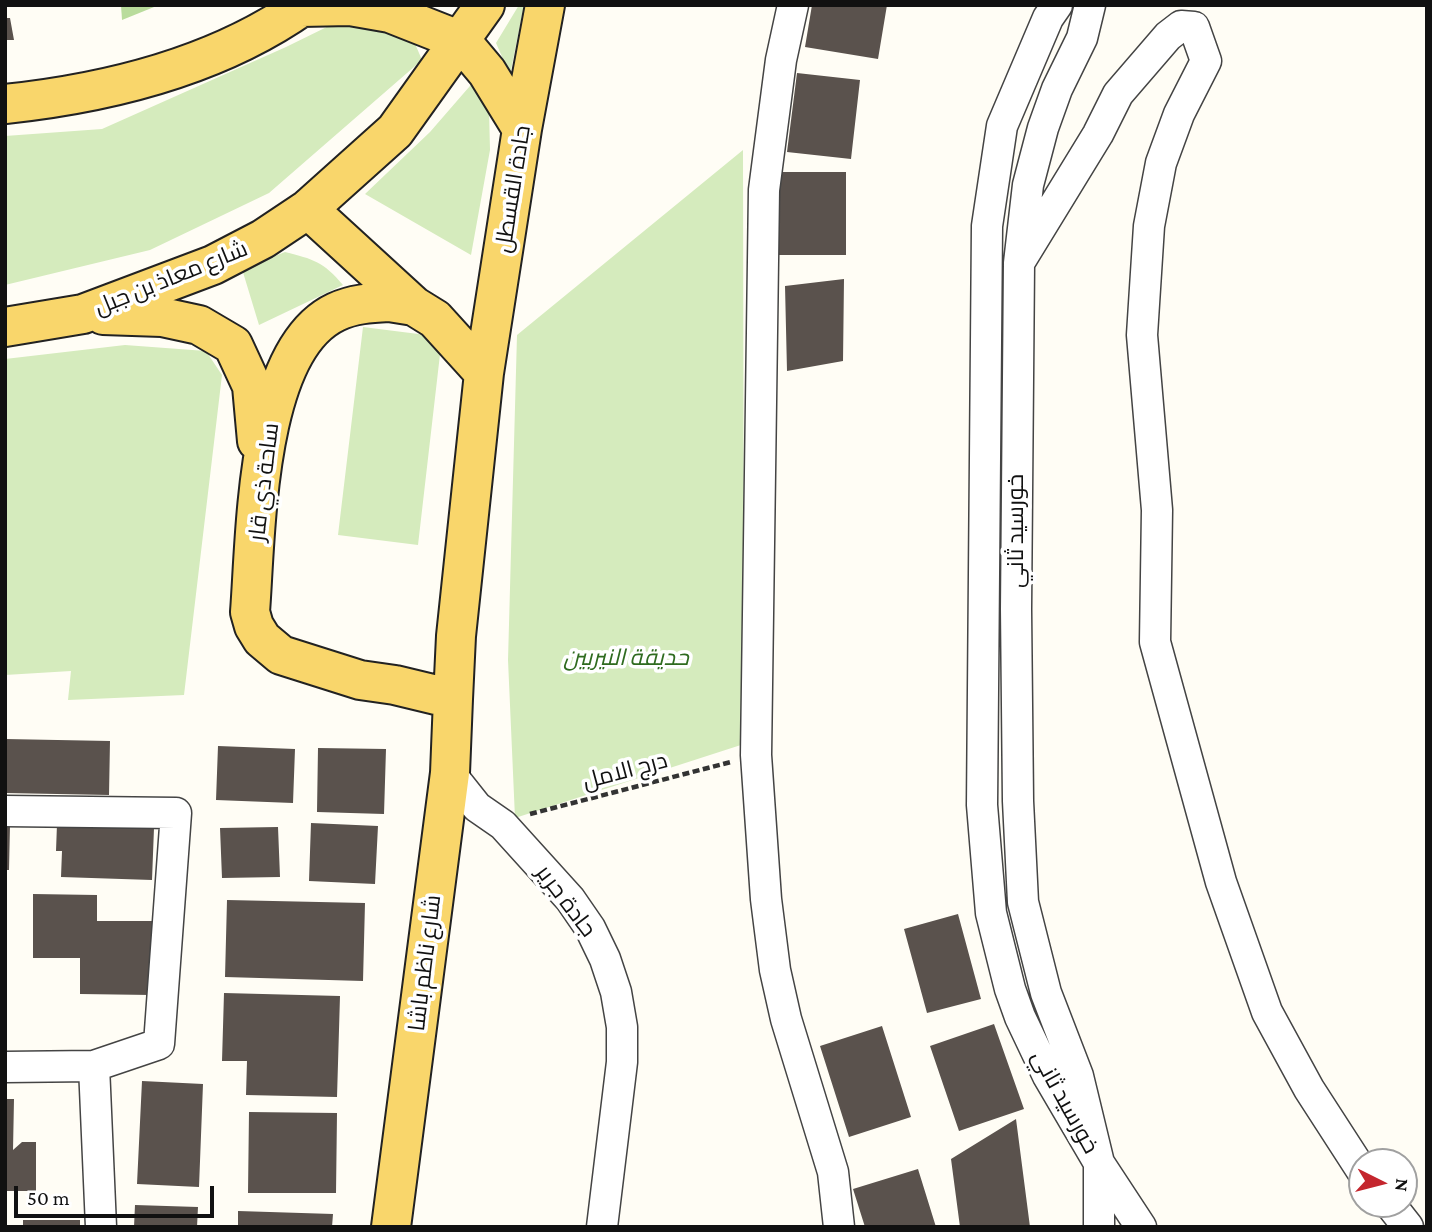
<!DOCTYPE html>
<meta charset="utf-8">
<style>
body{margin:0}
#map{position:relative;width:1432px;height:1232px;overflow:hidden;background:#fffdf5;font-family:"Crimson Pro",serif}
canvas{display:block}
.frame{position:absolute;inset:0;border:7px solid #111;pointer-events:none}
.north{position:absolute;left:1348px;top:1148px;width:70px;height:70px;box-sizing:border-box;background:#fff;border:2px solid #a0a0a0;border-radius:50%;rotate:96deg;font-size:19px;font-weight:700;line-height:28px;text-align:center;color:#111}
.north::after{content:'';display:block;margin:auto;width:24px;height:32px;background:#c4262e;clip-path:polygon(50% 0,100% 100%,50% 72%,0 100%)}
.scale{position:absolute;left:14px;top:1186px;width:200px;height:32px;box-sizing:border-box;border:4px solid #111;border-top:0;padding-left:9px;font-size:21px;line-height:24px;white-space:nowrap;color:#111;-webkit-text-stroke:5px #fff;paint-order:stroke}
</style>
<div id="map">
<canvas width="1432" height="1232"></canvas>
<div class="frame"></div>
<div class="north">N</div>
<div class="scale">50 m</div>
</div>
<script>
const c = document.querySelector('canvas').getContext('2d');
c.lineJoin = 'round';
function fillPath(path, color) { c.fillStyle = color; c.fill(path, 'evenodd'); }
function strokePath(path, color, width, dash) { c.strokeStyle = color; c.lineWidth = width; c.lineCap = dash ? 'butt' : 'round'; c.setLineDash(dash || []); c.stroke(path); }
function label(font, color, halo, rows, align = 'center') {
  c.font = font + ' "Crimson Pro",Cairo,serif'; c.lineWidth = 7; c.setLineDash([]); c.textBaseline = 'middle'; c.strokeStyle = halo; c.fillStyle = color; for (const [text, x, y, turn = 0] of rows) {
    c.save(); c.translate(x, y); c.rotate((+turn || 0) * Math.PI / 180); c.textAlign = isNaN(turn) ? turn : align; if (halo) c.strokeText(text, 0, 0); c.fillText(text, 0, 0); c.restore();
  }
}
fillPath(new Path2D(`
 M519,5H524L510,75L496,43Z
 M339,21L410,32L422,60L269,193L150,250L5,285V136L102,129L286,47Z
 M476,79L489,109L490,150L471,255L365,194L430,132Z
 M743,150L744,744L515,818L508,660L517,335Z
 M285,252C313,259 324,262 343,285L259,325L242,269Z
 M363,327L442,337L418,545L338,535Z
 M125,345L206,351L222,375L184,695L68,700L71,671L5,675V359Z`), '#d5ebbd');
fillPath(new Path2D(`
 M121,5H159L122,20Z`), '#b9dc9c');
fillPath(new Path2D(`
 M812,5H887L878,59L805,47Z
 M5,18H10L14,40H5Z
 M797,73L860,80L851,159L787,152Z
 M779,172H846V255H779Z
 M844,279L843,361L787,371L785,286Z
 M5,739L110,741L109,795L5,793Z
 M218,746L295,749L293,803L216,800Z
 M318,748L386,749L384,814L317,812Z
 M311,823L378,826L375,884L309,881Z
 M57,824L154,828L152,880L61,877L62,851H56Z
 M5,825H10L9,870H5Z
 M278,827L280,877L222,878L220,828Z
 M33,894L97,895V921H152L151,995L80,994V958H33Z
 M227,900L365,903L363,981L225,977Z
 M958,914L981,999L927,1013L904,929Z
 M224,993L340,996L337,1097L246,1095L247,1061H222Z
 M994,1024L1024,1109L959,1131L930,1046Z
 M882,1026L911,1117L849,1137L820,1046Z
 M142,1081L203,1084L199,1187L137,1184Z
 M5,1099H14L13,1150L22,1142H36V1191H5Z
 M249,1112L337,1113L336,1193H248Z
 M1016,1119L1030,1227H960L951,1159Z
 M918,1169L936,1227H865L853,1189Z
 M135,1205L198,1207L197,1227H134Z
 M238,1211L333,1214L332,1227H238Z
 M23,1220H80V1227H23Z`), '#5a524d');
const street = new Path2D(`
 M793,5L781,60L764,190L756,755L766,899L775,970L786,1019L833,1172L839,1227
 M1057,5L1048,18L1002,126L987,226L982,805L991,913L1010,989L1020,1017L1048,1076L1099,1163L1141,1227
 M1090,5L1082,38L1057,89L1043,128L1028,185L1019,263L1016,609L1018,801L1023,902L1046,993L1078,1076L1099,1163V1227
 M1019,263L1098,134L1118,94L1168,36L1181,26L1194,27L1206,61L1179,114L1161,163L1149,226L1142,335L1157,510L1155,642L1221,882L1267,1012L1309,1089L1362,1171
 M450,773L477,807L503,825L570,899L590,928L605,959L616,992L622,1027V1062L602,1227
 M5,811L176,813L159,1044L94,1066L5,1067
 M94,1066L101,1227
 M1390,1204L1408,1227`);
const primary = new Path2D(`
 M301,7L350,6L390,13L461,41L487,72L522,129
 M5,104C109,93 218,66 304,5
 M308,209L414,306
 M389,302L414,306L435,319L484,373L456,636L453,699L395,685L360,680L281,655L262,639L254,626L250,612C256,535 255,350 336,312C353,304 370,303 389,302Z
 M103,315L162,317L199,325L233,345L252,386L257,441
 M5,327L83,314L213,265L263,239L308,209L395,131L485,5
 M484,373L522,129L545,5
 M391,1227L450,773L453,699`);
strokePath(street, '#444', 33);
strokePath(primary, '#222', 42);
strokePath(new Path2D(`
 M530,814L731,762`), '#333', 4.5, [7, 3.5]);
strokePath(street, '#fff', 30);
strokePath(primary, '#f9d66b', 38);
label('23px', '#111', '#fff', [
 ["جادة القسطل",513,189,-81],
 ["شارع معاذ بن جبل",171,278,-22],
 ["ساحة ذي قار",264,482,-83],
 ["خورسيد ثاني",1016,531,-90],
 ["درج الامل",625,771,-15],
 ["جادة جرير",566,901,53],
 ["شارع ناظم باشا",425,963,-83],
 ["خورسيد ثاني",1065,1102,61]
]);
label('italic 23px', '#2f6b1f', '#fff', [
 ["حديقة النيربين",626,658]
]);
</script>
